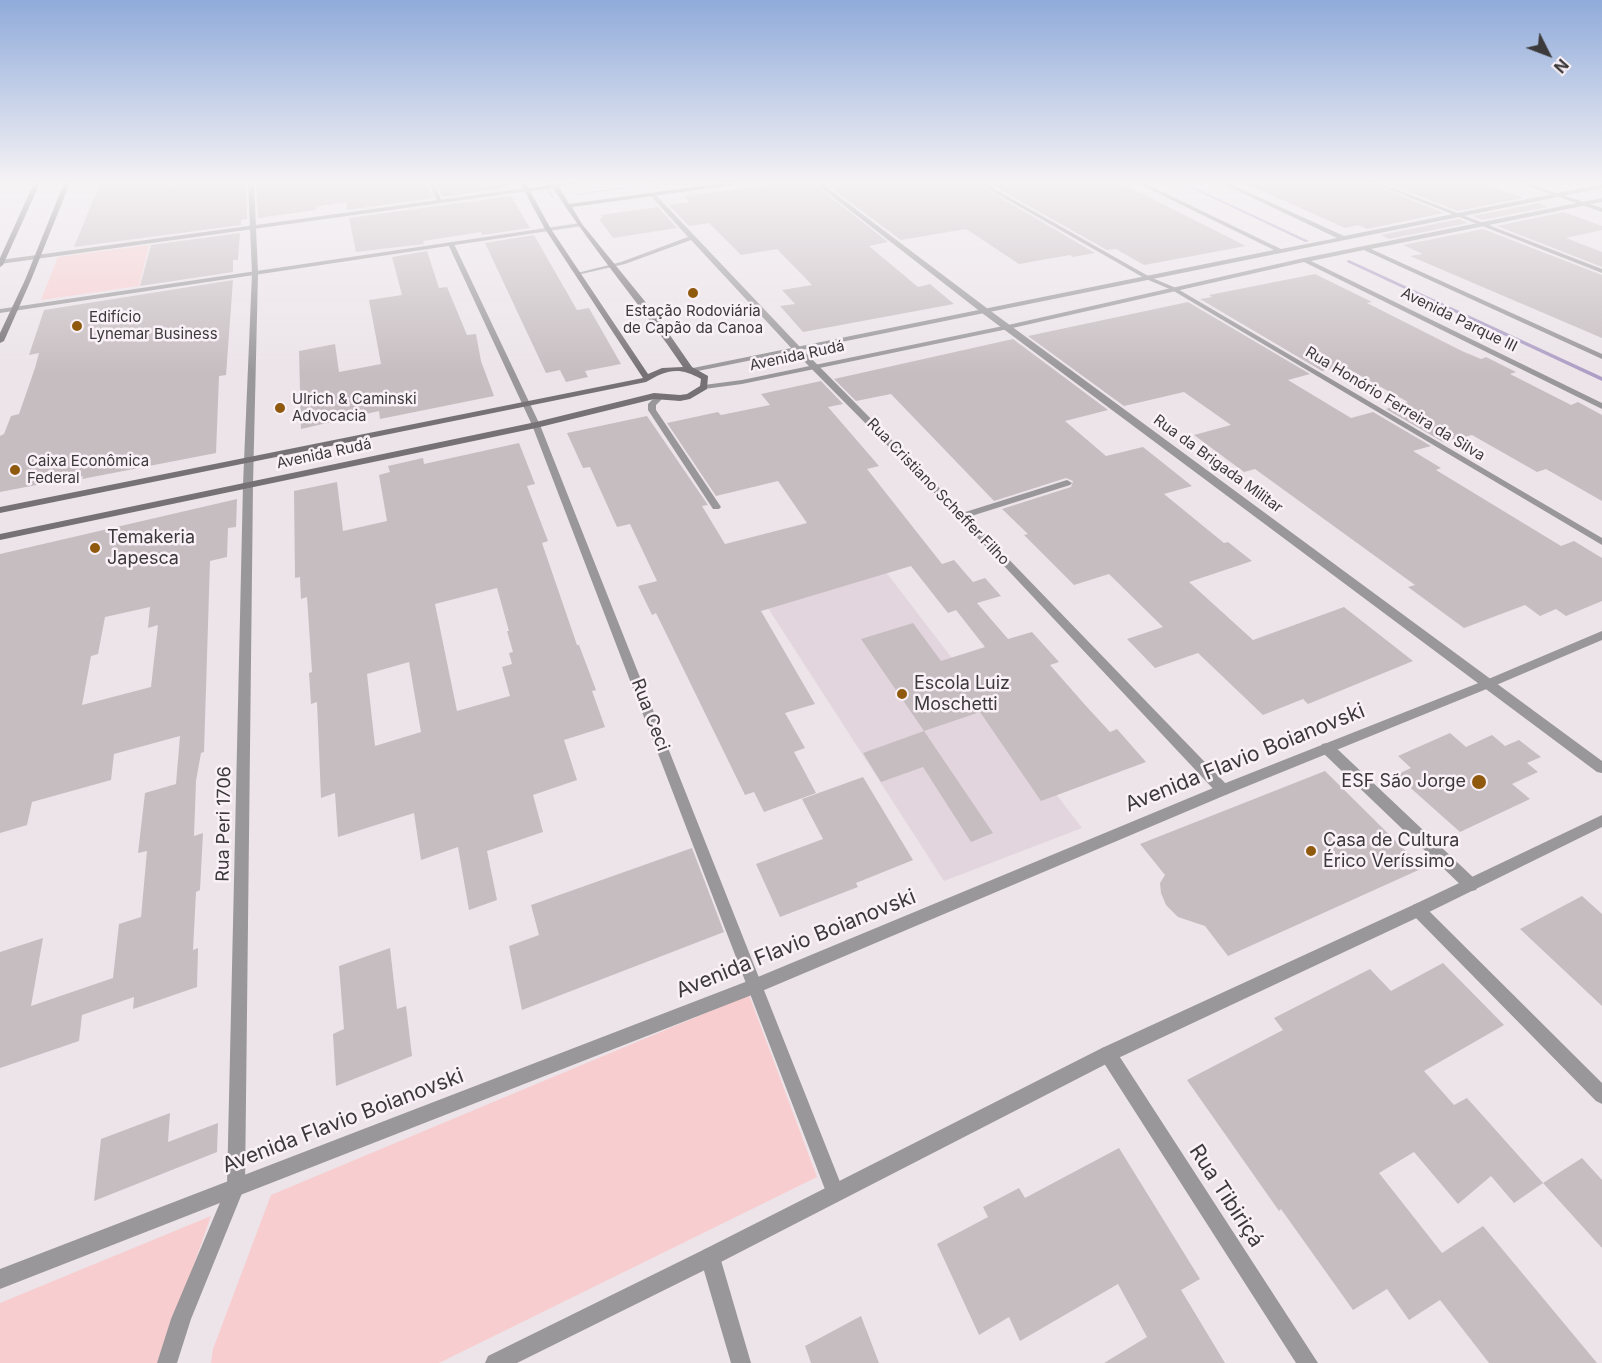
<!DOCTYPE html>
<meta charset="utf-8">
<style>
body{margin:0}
#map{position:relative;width:1602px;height:1363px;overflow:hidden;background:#ece4e9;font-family:Inter,sans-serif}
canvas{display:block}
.north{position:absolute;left:1518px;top:24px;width:60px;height:60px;-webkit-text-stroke:4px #f9f1f7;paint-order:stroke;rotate:132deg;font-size:16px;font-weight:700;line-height:24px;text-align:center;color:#3c393b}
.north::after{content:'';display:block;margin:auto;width:21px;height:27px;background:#3c393b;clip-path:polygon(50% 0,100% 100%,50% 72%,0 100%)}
</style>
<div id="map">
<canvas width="1602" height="1363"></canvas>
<div class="north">N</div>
</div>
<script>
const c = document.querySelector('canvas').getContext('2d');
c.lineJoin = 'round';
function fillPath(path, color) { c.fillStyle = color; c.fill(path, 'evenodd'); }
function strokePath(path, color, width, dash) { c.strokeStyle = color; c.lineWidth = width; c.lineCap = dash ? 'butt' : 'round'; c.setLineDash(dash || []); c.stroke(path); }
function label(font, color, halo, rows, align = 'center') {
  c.font = font + ' Inter,sans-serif'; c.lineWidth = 5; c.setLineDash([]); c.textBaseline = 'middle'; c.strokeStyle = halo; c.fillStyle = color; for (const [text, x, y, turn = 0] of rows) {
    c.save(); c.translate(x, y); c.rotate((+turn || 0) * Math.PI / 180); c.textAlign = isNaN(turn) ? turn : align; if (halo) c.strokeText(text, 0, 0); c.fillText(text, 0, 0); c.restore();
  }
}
fillPath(new Path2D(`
 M853,529L1082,828L944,881L737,560Z`), '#e3d5dd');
fillPath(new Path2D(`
 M149,245L139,286L41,300L58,257Z
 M749,995L817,1177L439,1363H211L213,1349L271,1195Z
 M211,1216L159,1363H0V1303Z`), '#f8cdcf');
fillPath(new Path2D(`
 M541,183H545L546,184L544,185Z
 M653,183H661L578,195L576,194Z
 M1181,183H1185L1309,241L1305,242Z
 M547,189H549L554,198H552Z
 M1349,260L1602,377V381L1347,262V261Z`), '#ac9ec5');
fillPath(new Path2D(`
 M100,183H169L168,186L193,183H246L247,219L241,220V225L74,247Z
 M256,183H426L434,198L347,210L346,202L316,207V210L258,218Z
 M436,183H504L507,188L442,197Z
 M786,183H813L888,242L869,246L918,287L930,284L954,304L803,332L780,306L795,304L782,290L812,285L777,249L741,255L709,223L689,226L669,205L689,202L684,196Z
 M824,183H976L1095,253L1073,257L1070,255L1019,264L966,229L901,240Z
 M988,183H1121L1246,246L1144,265L1116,249L1107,250Z
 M1244,183H1371L1444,213L1367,229L1358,225L1345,228Z
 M1385,183H1482L1523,198L1458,211Z
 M511,196L530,228L482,235L481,232L423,241L424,244L356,252L349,218Z
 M1539,203L1548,207L1482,220L1473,216Z
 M658,207L677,228L613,238L599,219L603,218L601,215Z
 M1564,212L1602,226V230L1566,238L1602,252V267L1497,226Z
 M1459,219L1468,223L1389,239L1381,235Z
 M1483,229L1602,275V338L1410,256L1423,254L1403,245Z
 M240,233L238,260H233V272L140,286L151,245Z
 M534,235L577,310L589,308L621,364L585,371L588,377L566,382L560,370L546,373L485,243Z
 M427,251L439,288L447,287L467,335L476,334L481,361L494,396L380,419L379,411L301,429L299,351L335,344L339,372L381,364L369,300L402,295L392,257Z
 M1315,274L1372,302L1367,303L1462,351L1481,359L1486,357L1516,372L1510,374L1571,405L1578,402L1602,415V501L1546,469L1537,472L1472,435L1443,442L1386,409L1408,402L1343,366L1322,371L1200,299L1212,297L1209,295Z
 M233,280L226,375L219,376L216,453L82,479L83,476L0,492V436L4,434L11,416L19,414L35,368L39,353L29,355L44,310Z
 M1188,302L1310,374L1288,380L1351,418L1373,412L1431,446L1413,451L1441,468L1436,470L1561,546L1574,541L1602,558V601L1566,616L1556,609L1540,616L1525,605L1464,628L1408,587L1415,585L1255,469L1244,472L1194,435L1231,425L1184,392L1124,406L1028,336Z
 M1013,339L1108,410L1065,421L1106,456L1143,447L1192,486L1164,494L1224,543L1228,542L1252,561L1189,582L1253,640L1344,607L1413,661L1308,704L1303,699L1263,715L1198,653L1155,668L1127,639L1163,627L1109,574L1074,585L1024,535L1028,534L1002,509L1071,487L1073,481L1066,478L994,501L891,394L856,401L834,379Z
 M821,381L843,404L828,407L879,466L867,469L942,564L954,560L973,582L985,578L1001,596L977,603L1008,639L1032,632L1059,662L1050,665L1086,706L1110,732L1117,729L1146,762L1041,801L980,712L924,731L993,833L971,842L923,767L881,782L863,753L924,731L861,639L913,623L941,661L985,647L956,610L948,613L911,566L761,611L815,704L785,713L805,748L794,752L816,793L764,812L754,792L745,795L656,613L652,615L638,586L657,581L630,524L617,527L590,467L583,468L567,433L647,416L708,505L702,506L725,544L807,523L778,481L716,496L667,423L718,412L721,415L770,405L761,394Z
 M519,443L535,484L527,486L548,541L542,543L577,645H579L596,690L592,691L605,727L564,740L577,780L533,795L543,832L487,851L497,900L469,910L458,847L421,860L414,813L338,837L335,793L321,798L317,702L311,704L309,673L312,672L307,597L301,599L300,577L295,578L294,491L337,482L343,531L387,521L379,475L390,472L388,466L423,458L424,464ZM497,588L509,631H507L513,652L509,653L512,664L502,667L510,696L457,711L435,604ZM409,662L421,732L375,746L367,674Z
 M237,499L236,527L228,528L227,557L210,561L204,752L201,753L196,781L194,836L203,833L200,890L196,892L193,950L198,948L197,987L133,1009L134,997L82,1015L79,1041L0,1068V952L43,938L31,1006L113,978L119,924L141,917L147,851L138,853L145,793L176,784L180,736L114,754L111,780L32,802L27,825L0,833V554ZM150,607L148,628L158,625L151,687L82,705L91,656L98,654L105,617Z
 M1450,733L1466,747L1492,735L1505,746L1519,740L1541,757L1527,763L1538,772L1512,784L1530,799L1460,832L1396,775L1411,768L1398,756Z
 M1325,771L1423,868L1228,956L1205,926L1178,917L1166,905L1161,893L1160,883L1165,875L1140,844Z
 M863,777L913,860L856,883L858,887L780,917L756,864L823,839L802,799Z
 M692,848L724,932L522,1010L509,946L539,935L531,905Z
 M1582,896L1602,914V1006L1520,929Z
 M390,948L397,1009L406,1006L412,1056L336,1086L333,1034L344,1029L339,966Z
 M1443,963L1504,1025L1424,1071L1454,1105L1467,1098L1543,1183L1514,1203L1491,1176L1458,1204L1414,1152L1379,1173L1442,1253L1483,1226L1597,1363H1489L1440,1300L1409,1320L1387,1289L1353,1310L1281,1209L1279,1211L1187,1080L1283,1030L1274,1018L1370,969L1391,991Z
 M170,1113L168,1142L218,1123L217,1152L94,1201L101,1139Z
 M1119,1148L1200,1279L1181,1290L1225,1363H1104L1147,1337L1118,1284L1020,1341L1009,1317L979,1335L937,1244L988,1217L983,1207L1019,1188L1025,1198Z
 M1582,1158L1602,1180V1248L1543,1183Z
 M861,1316L879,1363H811L805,1346Z`), '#c6bdc0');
fillPath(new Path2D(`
 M656,396L663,398L656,405V410L721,507L719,509H713L648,410V404Z
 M1067,480L1072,483L1070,485L965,518L962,519L957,516L959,514Z`), '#9a979a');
fillPath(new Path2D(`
 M248,183H254L258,273L253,485L245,1186L191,1319L177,1363H157L171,1319L227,1186L243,485L252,273Z
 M428,183H434L442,202H438Z
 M815,183H821L988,309L1602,761V773L1597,772L982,313Z
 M978,183H984L1150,277L1176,288L1602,538V545L1172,290L1146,279Z
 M1373,183H1380L1602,269V273Z
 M1519,183H1526L1602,208V212Z
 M650,193H654L800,347L965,514L1228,786L1230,790L1228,794L1223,795L1218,794L959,518L794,351L691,240L625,264L577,275V273L621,262L688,237L650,195Z
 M451,242L454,244L540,425L844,1192L842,1199L835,1201L828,1199L826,1192L532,425L448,244Z
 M1327,743L1332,744L1476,880L1478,885L1476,890L1471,891L1466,890L1322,752L1321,748L1322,744Z
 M1418,903L1423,905L1602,1083V1104L1596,1101L1413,915L1411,910L1413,905Z
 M1108,1046L1114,1048L1318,1363H1296L1102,1060L1100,1054L1102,1048Z
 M710,1247L717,1250L720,1257L751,1363H731L700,1257L703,1250Z`), '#9a979a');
fillPath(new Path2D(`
 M1137,183H1144L1281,249L1337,238L1221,183H1228L1344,236L1602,184V188L693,372L689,370L693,368L1274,250Z
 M526,188L528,191L0,264V260Z
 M1602,198V202L1371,249L1602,354V359L1364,250L1311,261L1602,403V409L1304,262L1008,329L742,384L704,389L700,387L704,385L742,380L1008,325L1304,258Z
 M580,223L582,226L0,313V309Z
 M1602,631V640L1494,686L1228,794L762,991L0,1289V1269L753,979L1218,786L1486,680Z
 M1602,815V827L1423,915L1114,1060L717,1264L517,1363H485L488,1356L703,1250L1102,1048L1413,905Z`), '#9a979a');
fillPath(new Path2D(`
 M34,183H40L3,265L0,267V258Z
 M64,183H70L31,280L4,341L0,343V333L25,280Z
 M520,183H526L529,188L551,185L550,183L557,184L583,183L559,187L569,204L723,183H736L733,185L572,207L582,224L656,315L692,367L708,376L707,389L690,399L680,401L654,399L536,428L0,540V534L536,422L654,393L680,395L687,394L700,386L701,379C679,366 666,370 646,382L0,513V507L643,378L545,229ZM553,188C593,250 642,306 683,367L662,368L648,374L551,229L530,191Z`), '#757175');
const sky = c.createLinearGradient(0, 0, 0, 373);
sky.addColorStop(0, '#90abda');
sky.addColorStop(0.49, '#f6f3f5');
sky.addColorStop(1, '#f6f3f500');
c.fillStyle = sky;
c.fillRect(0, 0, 1602, 373);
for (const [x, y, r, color] of [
 [693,293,6,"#8f5a0d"],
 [77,326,6,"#8f5a0d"],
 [280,408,6,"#8f5a0d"],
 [15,470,6,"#8f5a0d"],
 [95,548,6,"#8f5a0d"],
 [902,694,6,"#8f5a0d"],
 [1479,782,8,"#8f5a0d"],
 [1311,851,6,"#8f5a0d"]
]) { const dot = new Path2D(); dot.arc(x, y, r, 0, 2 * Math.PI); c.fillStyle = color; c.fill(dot); strokePath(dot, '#f9f1f7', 2); }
label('15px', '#3c393b', '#f9f1f7', [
 ["Estação Rodoviária",693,311,"center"],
 ["de Capão da Canoa",693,328,"center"],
 ["Edifício",89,317],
 ["Lynemar Business",89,334],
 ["Ulrich & Caminski",292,399],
 ["Advocacia",292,416],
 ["Caixa Econômica",27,461],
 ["Federal",27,478]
], 'left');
label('15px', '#3c393b', '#f9f1f7', [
 ["Avenida Parque III",1459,320,26],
 ["Avenida Rudá",797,356,-12],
 ["Rua Honório Ferreira da Silva",1395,404,31],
 ["Avenida Rudá",324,454,-12],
 ["Rua da Brigada Militar",1218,464,36],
 ["Rua Cristiano Scheffer Filho",938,492,46]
]);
label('18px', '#3c393b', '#f9f1f7', [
 ["Temakeria",107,538],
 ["Japesca",107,559],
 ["Escola Luiz",914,684],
 ["Moschetti",914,705],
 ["ESF São Jorge",1466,782,"right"],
 ["Casa de Cultura",1323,841],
 ["Érico Veríssimo",1323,862]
], 'left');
label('18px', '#3c393b', '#f9f1f7', [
 ["Rua Ceci",650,715,69],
 ["Rua Peri 1706",224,824,-89]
]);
label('21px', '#3c393b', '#f9f1f7', [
 ["Avenida Flavio Boianovski",1245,758,-22],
 ["Avenida Flavio Boianovski",796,944,-22],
 ["Avenida Flavio Boianovski",343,1121,-21],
 ["Rua Tibiriçá",1226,1196,57]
]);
</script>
